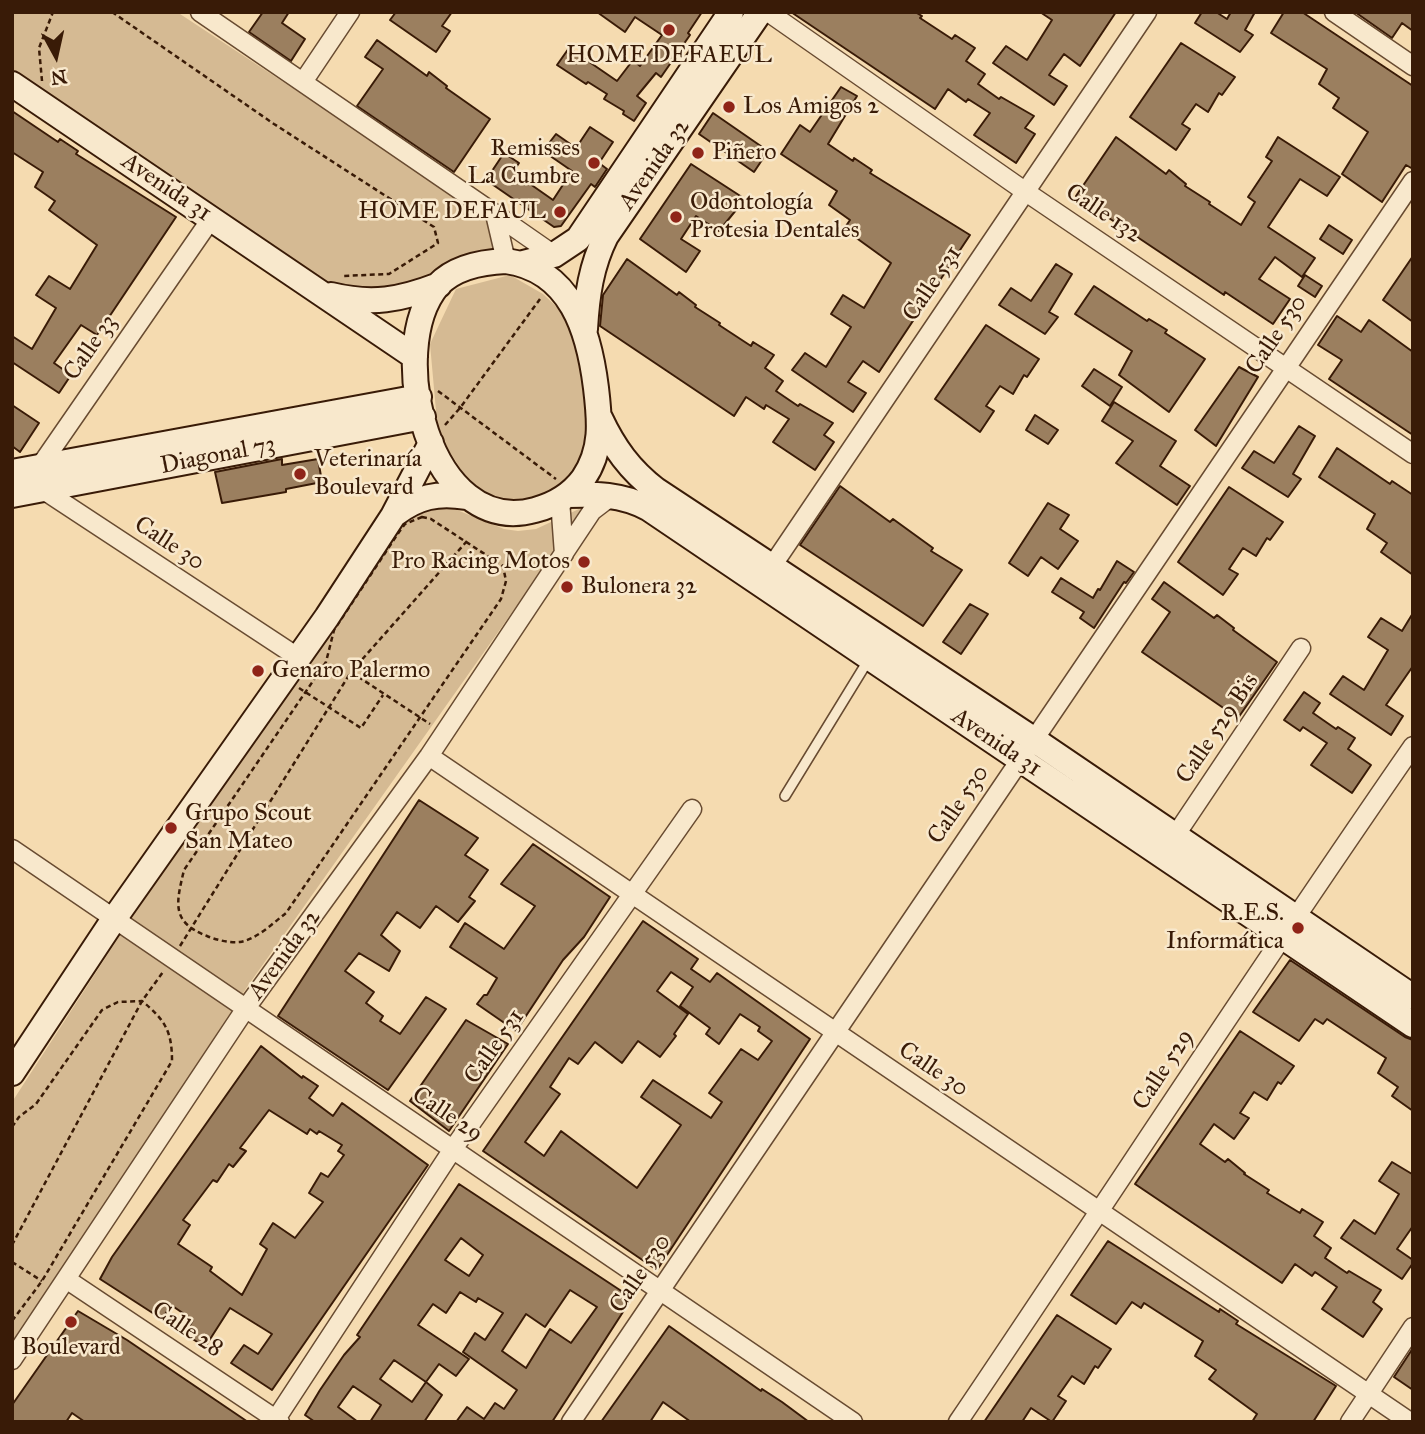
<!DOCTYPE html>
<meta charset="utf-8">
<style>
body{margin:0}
#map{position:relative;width:1425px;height:1434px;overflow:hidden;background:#f5dbb0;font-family:"IM FELL Great Primer",serif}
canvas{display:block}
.frame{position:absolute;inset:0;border:14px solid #391b07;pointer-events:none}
.north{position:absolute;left:21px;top:21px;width:70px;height:70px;-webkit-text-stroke:5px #f8e8cc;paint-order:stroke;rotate:172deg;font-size:19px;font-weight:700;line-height:28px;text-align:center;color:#391b07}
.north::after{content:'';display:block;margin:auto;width:24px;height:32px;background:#391b07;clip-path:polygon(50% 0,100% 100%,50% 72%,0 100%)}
</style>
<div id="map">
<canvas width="1425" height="1434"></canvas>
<div class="frame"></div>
<div class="north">N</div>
</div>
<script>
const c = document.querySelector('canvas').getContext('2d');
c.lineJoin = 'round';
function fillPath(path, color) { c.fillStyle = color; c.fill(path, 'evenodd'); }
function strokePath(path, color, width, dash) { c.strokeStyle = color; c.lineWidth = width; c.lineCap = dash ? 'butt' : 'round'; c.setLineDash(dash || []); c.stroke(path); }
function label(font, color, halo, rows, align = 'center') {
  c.font = font + ' "IM FELL Great Primer",serif'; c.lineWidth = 5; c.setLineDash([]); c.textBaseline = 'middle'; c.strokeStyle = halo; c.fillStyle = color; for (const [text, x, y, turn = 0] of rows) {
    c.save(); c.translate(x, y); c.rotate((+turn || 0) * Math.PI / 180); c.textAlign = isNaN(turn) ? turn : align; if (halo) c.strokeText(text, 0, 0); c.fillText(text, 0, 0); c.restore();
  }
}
fillPath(new Path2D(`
 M12,12H177L493,220L496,233L492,248L407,294L347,297L12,70Z
 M510,275L543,294L575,324L593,394L588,445L572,491L504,507L468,481L438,433L430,344L456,289Z
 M426,507L452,508L504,529L518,531L536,529L579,509L582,510L581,515L247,987L12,1348V1102L319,628L398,524Z`), '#d5ba93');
const building = new Path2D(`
 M263,12H289L282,23L305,39L291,61L249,32Z
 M396,12H452L442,26L450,31L436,52L390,20Z
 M597,12H702L688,33L690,35L661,77L656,73L637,96L646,103L634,121L623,114L624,111L604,99L607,94L588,82L586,84L557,65L569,48L617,81L633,60L640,66L662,35L635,17L625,32Z
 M791,12H915L922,16L920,18L952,39L955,35L975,48L966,61L985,74L978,84L999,99L1001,97L1034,116L1025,128L1035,134L1016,163L974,135L990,113L968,99L966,102L948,89L935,109Z
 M1040,12H1116L1080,66L1064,54L1049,75L1067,86L1054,105L993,63L1006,46L1027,60L1052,20Z
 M1202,12H1216L1227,19L1231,12H1255L1245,30L1253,35L1240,52L1195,23Z
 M1284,12H1302L1413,86V169L1406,165L1382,202L1342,174L1368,132L1333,108L1339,98L1319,84L1327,69L1271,33Z
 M1355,12H1413V31L1402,23L1392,38Z
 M377,40L427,76L429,72L447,86L446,88L490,119L454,172L357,106L383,69L365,57Z
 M1181,43L1235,77L1222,95L1219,93L1208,112L1196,104L1182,124L1190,129L1176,150L1130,117Z
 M841,87L857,96L828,144L853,161L854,158L872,170L870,173L970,235L879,372L863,361L848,382L866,393L853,412L792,370L805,353L826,367L851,327L831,314L843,295L864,308L891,263L844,229L850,220L829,205L837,191L781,154L800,125L810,132Z
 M12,111L58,142L60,139L78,151L76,154L176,217L97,335L81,325L54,363L71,375L59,393L12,362V336L32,349L56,308L36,295L49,276L70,289L97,245L49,210L55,201L35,187L43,172L12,152Z
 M713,113L768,151L754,172L699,134Z
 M590,127L613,142L599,163L607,169L595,187L591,184L561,226L554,227L486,180L504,153L519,163L513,172L553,200L572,171L543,151L556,134L576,148Z
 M1116,137L1166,174L1169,170L1186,184L1185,186L1210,202L1209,204L1241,225L1255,202L1248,197L1272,161L1266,157L1278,137L1340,177L1327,196L1300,179L1268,227L1315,258L1302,277L1275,257L1259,279L1290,299L1273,324L1225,292L1224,295L1191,273L1076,196Z
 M691,164L745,199L719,231L696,216L681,239L700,251L686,272L640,239Z
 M1329,225L1352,240L1343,254L1320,239Z
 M1413,256V322L1383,300Z
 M627,259L677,295L679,292L696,305L695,307L720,323L719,325L751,346L753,342L774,355L765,368L783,381L776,391L798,406L800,404L833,423L824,435L834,442L815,470L773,442L789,419L766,405L764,409L746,397L734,416L600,326L603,295Z
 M1056,264L1072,274L1049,312L1058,317L1045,334L999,305L1011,288L1031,301Z
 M1305,275L1322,286L1315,297L1298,286Z
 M1094,286L1147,321L1149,319L1167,330L1165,333L1205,359L1169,412L1119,375L1132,351L1075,314Z
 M1337,316L1361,332L1369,320L1413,352V435L1329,379L1342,360L1318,345Z
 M986,325L1039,359L1027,377L1024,375L1013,394L1000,386L986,406L994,411L980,432L935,399Z
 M1239,367L1258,377L1216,446L1195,430Z
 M1094,369L1122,387L1110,406L1082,386Z
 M1114,402L1176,441L1160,466L1190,486L1177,505L1116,463L1133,441L1102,421Z
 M12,405L39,423L20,452L12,446Z
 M1035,415L1058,430L1048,444L1026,430Z
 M1299,426L1315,436L1293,474L1301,479L1288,497L1242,468L1254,451L1274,463Z
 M1337,448L1390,484L1392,481L1413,495V575L1381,552L1387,543L1367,529L1375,514L1319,477Z
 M282,459V465L318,459L322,482L286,489V492L222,503L215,472Z
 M840,486L890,522L893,519L933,548L931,551L962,570L923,626L800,545Z
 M1229,487L1283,522L1270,540L1267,538L1256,556L1243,548L1229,569L1238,574L1223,595L1178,562Z
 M1048,503L1069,515L1060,529L1078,541L1058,569L1041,557L1028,576L1009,563Z
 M1117,561L1134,572L1126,583L1124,582L1094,628L1080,618L1084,612L1052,592L1061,578L1093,598L1098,589L1100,590Z
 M1164,582L1214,618L1217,615L1234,628L1233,630L1277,662L1238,718L1142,652L1170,612L1152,599Z
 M970,604L988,614L961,654L943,642Z
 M1413,613V666L1386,705L1403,716L1391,735L1330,694L1343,676L1364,690L1388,650L1368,637L1381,618L1402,631Z
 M1304,692L1320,703L1313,713L1336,729L1338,727L1355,738L1348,749L1371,765L1352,793L1311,765L1327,743L1303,727L1300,731L1284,720Z
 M419,800L478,838L465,855L488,870L469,897L475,901L458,922L436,906L420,928L397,912L381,935L400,951L389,971L359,953L345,971L374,992L366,1003L383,1016L380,1021L400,1034L426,997L446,1009L388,1090L278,1016Z
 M533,844L610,897L584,937L563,960L516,1031L477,1004L484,995H487L497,978L450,947L465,923L504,949L535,906L501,884Z
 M643,921L698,959L691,969L710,982L717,973L810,1039L657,1270L483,1151ZM671,972L693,987L680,1006L710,1028L706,1034L719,1044L740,1014L760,1027L758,1031L772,1041L758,1060L741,1049L709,1093L722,1102L711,1118L653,1080L641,1097L681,1125L637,1188L561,1131L544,1156L525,1142L560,1094L550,1087L569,1058L578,1064L595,1042L622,1063L638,1041L660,1057L676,1036L674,1034L688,1014L657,991Z
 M1290,960L1405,1037L1413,1040V1111L1392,1096L1398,1087L1378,1073L1386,1058L1327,1019L1323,1024L1315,1019L1299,1041L1253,1012Z
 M466,1020L508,1044L449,1131L410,1101Z
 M1240,1031L1294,1066L1281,1084L1278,1082L1267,1100L1254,1092L1240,1113L1249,1118L1234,1139L1214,1124L1200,1144L1225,1162L1228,1159L1245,1173L1244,1174L1269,1190L1267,1193L1300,1213L1302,1209L1323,1222L1314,1236L1331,1248L1325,1258L1347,1273L1349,1271L1381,1290L1373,1302L1382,1309L1363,1337L1322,1309L1337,1287L1315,1272L1312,1276L1295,1264L1282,1283L1135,1184Z
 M261,1046L302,1078L303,1076L318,1086L309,1098L333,1116L342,1103L428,1165L272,1390L231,1363L244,1345L258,1354L272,1334L230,1308L205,1347L185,1334L193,1320L171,1305L162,1319L100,1279L112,1257ZM269,1110L307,1134L310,1129L317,1134L319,1131L342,1145L338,1151L344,1155L328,1177L321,1173L309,1193L323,1202L295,1238L273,1223L260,1244L267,1249L242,1295L210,1271L212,1267L178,1244L190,1225L183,1220L213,1180L217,1182L229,1164L233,1167L246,1151L240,1148Z
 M1392,1162L1412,1174L1413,1172V1226L1397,1249L1413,1260V1263L1402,1279L1341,1238L1354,1220L1375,1234L1399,1194L1379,1181Z
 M459,1184L632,1298L552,1422H456L467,1407L484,1419L495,1403L504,1409L517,1390L463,1352L475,1333L485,1340L503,1313L478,1298L476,1302L460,1292L446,1313L433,1304L418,1325L469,1359L456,1376L439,1364L426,1382L442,1395L424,1422H370L381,1405L353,1386L338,1407L358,1422H315L305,1415L320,1390L344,1355L360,1337L357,1335ZM461,1238L483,1255L469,1276L445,1260ZM570,1290L597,1307L571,1343L550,1329L526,1368L502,1351L526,1314L545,1327ZM394,1360L426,1382L412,1402L380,1379Z
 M1108,1241L1219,1312L1220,1309L1238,1321L1236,1324L1336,1386L1313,1422H1252L1257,1414L1209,1379L1216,1370L1195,1356L1203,1341L1144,1303L1141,1308L1132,1302L1116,1324L1071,1295Z
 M78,1311L127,1340L248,1422H85L72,1413L66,1422H12V1405Z
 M1057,1315L1111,1349L1098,1368L1095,1366L1084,1384L1072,1376L1058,1396L1066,1401L1052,1422L1031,1408L1022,1422H984Z
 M669,1326L761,1391L762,1389L782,1402L809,1422H691L663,1402L650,1422H601Z
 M1413,1348V1390L1394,1377Z`);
fillPath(building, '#9b7f5f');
strokePath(building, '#391b07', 2);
const lane = new Path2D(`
 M785,796L869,659`);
const street = new Path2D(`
 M200,12L495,214L506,261
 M768,12L1026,192L1413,454
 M1334,12L1413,66
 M303,82L350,12
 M495,214L554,255
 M36,472L211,219
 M39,487L299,658
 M560,500L564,554
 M766,575L1147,12
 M429,756L1410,1422
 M1175,836L1301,648
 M12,849L853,1422
 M66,1279L280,1422
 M12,1360L246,1008L429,756L592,511L613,495
 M274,1422L453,1149L692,809
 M571,1422L1413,181
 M958,1422C1110,1197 1258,969 1413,746
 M1350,1422L1413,1327`);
const secondary = new Path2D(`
 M12,84L415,357
 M506,261C571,270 589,331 596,388C600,421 603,450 583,479C571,495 554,505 535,510C430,539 383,350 438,285C455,267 483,262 506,261Z
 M523,263L554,255L578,239L731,12
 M331,295C372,305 400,300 439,285
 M585,329C587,295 591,266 606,236L760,12
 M600,418C614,448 630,470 656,490L1033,739L1413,997
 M12,472L419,397
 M12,495L423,417
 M567,495C596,494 621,494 648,508L1413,1025
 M395,514C417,497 438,492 466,497
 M12,1073L114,919L327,617L393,516L431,443`);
strokePath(lane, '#684b31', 12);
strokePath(street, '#684b31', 21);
strokePath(secondary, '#391b07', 28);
strokePath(new Path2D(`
 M112,12L274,124L434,227L438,243L389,274L342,276
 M42,81L39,48L53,12
 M438,391L556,479
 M445,425L460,408L540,299
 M422,517L431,519L503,566L506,581L501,599L286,913C272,924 257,939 240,942C230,943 216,940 207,936C171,922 176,904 184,870L326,662L334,630L399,532L405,524Z
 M351,672L430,724
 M299,688L361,728L383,695
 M180,946L351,672L467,541
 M12,1127L19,1117L36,1104L102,1010L118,1002L142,1001C165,1020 172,1031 172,1061L42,1281L12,1321
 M12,1245L142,1001L163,972
 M12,1262L42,1281`), '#391b07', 2.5, [5, 3.5]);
strokePath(lane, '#f8e8cc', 9);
strokePath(street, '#f8e8cc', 18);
strokePath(secondary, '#f8e8cc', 24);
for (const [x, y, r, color] of [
 [669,30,7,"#8f2418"],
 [729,107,7,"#8f2418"],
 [698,153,7,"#8f2418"],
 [594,163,7,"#8f2418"],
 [560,212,7,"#8f2418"],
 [676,217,7,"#8f2418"],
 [300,474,7,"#8f2418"],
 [584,562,7,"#8f2418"],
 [567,587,7,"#8f2418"],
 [258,671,7,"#8f2418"],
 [171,828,7,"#8f2418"],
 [1298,928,7,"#8f2418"],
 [71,1322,7,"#8f2418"]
]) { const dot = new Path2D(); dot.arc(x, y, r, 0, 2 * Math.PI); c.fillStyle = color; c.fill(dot); strokePath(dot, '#f8e8cc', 2.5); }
label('24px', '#391b07', '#f8e8cc', [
 ["HOME DEFAEUL",669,56,"center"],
 ["Los Amigos 2",743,107],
 ["Remisses",580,149,"right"],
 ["La Cumbre",580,177,"right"],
 ["Piñero",712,153],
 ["Odontología",690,203],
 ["Protesia Dentales",690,231],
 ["HOME DEFAUL",546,212,"right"],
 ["Veterinaría",314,460],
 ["Boulevard",314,488],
 ["Pro Racing Motos",570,562,"right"],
 ["Bulonera 32",581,587],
 ["Genaro Palermo",272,671],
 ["Grupo Scout",185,814],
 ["San Mateo",185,842],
 ["R.E.S.",1284,914,"right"],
 ["Informática",1284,942,"right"],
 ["Boulevard",71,1348,"center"]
], 'left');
label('24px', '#391b07', '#f8e8cc', [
 ["Avenida 32",655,165,-55],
 ["Avenida 31",166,188,34],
 ["Calle 132",1103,214,34],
 ["Calle 531",933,284,-56],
 ["Calle 530",1277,335,-56],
 ["Calle 33",91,348,-55],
 ["Diagonal 73",218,456,-11],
 ["Calle 30",169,544,33],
 ["Calle 529 Bis",1218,729,-56],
 ["Avenida 31",996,743,34],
 ["Calle 530",959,805,-56],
 ["Avenida 32",285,955,-54],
 ["Calle 531",495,1047,-55],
 ["Calle 30",933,1070,34],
 ["Calle 529",1164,1070,-57],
 ["Calle 29",447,1115,34],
 ["Calle 530",641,1274,-56],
 ["Calle 28",187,1330,34]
]);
</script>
